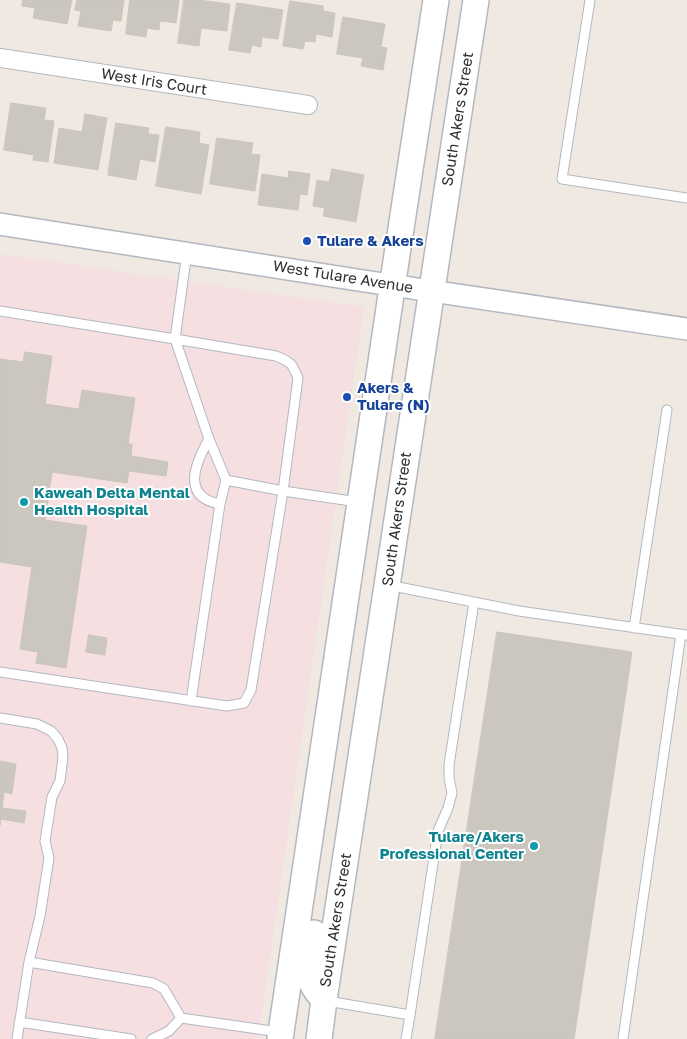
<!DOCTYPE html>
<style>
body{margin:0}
canvas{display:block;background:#efe9e1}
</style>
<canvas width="687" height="1039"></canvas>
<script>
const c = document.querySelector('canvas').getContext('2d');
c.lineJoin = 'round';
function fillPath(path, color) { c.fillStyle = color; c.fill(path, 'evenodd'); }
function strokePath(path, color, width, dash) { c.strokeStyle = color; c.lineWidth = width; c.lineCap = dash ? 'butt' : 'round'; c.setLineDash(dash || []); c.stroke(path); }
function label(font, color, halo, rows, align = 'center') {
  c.font = font + ' "Golos Text",sans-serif'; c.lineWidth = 4; c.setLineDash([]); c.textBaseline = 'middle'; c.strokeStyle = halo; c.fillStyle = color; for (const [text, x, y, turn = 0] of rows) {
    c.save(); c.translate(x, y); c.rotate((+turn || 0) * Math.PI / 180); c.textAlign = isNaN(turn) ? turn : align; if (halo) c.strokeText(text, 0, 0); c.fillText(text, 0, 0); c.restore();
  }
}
fillPath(new Path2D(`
 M0,254L364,307L258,1039H0Z`), '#f5dfe0');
const building = new Path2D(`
 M23,0H72L67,24L33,18L35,8L22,6Z
 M77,0H124L121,21L113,20L111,31L78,26L81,11L75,10Z
 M130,0H179L176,23L160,21L159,30L147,28L146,37L126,34Z
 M184,0H198L230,4L227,31L201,28L199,46L178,43Z
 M290,1L323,6V11L335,13L332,37L316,34L315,42L305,41L303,49L283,46Z
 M237,3L283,10L278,39L262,37L261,47L252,45L250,53L229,50Z
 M343,17L385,24L381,47L387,48L383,70L361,66L363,58L337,54Z
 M11,103L46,108L44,120L54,121L48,162L33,160L34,155L4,150Z
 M85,114L107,118L98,170L54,163L59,128L82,132Z
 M116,123L149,128L148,134L159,135L155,162L140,159L136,180L108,175Z
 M166,127L200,132L199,143L209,145L201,194L156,186Z
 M217,138L253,143L251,154L260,155L255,191L210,184Z
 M332,169L364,175L356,222L323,216L325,208L313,206L317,180L329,182Z
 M289,171L310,174L307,195L300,194L298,210L258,205L262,174L288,178Z
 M25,352L52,356L45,404L79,409L82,390L135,398L128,444H132L131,456L168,462L166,476L129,471L127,483L52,472L45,520L87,526L66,668L36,663L38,652L20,649L32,567L0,562V359L23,362Z
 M497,632L632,652L574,1039H435Z
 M89,635L107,638L105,655L86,652Z
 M0,761L16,764L12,794L4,792L2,808L26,811L24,823L1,819L0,825Z`);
fillPath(building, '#cbc7bf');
strokePath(building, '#cbc5ba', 1);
const service = new Path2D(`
 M590,0L562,179L687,198
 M187,252L175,339L209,439L226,480L283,491L358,502
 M0,311L175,339L276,356C291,362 292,363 298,378L283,491L251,690L244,703L227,706L0,672
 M209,439C196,462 180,497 220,504
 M388,585L519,611L686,635
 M634,628L667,410
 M191,701L220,504L226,480
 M0,718L37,724L51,731L58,739L62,748L63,757L60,781L52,797L45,841L49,858L40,916L29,962L17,1039
 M29,962L153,983L164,989L181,1018
 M327,1001L410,1015L438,831L448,808L452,793L449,778V765L474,602
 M181,1018L279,1032
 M19,1022L131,1039
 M152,1039L169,1031L181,1018
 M406,1039L410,1015
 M623,1039L681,634`);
const minor = new Path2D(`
 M0,58L308,105`);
const tertiary = new Path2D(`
 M0,224L364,281L687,329`);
const secondary = new Path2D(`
 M314,933C311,948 306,965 311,980C313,988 319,994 324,1000
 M280,1039L398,248L436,0
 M319,1039L324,1000C375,667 425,333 476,0`);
strokePath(service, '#b4b7c1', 11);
strokePath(minor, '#b4b7c1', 20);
strokePath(tertiary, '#b4b7c1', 24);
strokePath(secondary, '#b4b7c1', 28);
strokePath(service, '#fff', 9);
strokePath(minor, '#fff', 18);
strokePath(tertiary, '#fff', 21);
strokePath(secondary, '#fff', 25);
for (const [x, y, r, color] of [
 [307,241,5,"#1a4fb4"],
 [347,397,5,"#1a4fb4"],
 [24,502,5,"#0f9aa8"],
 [534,846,5,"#0f9aa8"]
]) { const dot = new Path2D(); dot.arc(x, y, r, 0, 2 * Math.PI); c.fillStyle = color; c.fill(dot); strokePath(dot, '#fff', 2); }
label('15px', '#2e2e2e', '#fff', [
 ["West Iris Court",154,82,9],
 ["South Akers Street",458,119,-81],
 ["West Tulare Avenue",343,277,9],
 ["South Akers Street",397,519,-82],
 ["South Akers Street",336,920,-81]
]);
label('bold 15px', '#164399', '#fff', [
 ["Tulare & Akers",317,241],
 ["Akers &",357,388],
 ["Tulare (N)",357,405]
], 'left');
label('bold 15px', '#0d838f', '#fff', [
 ["Kaweah Delta Mental",34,493],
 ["Health Hospital",34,510],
 ["Tulare/Akers",524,837,"right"],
 ["Professional Center",524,854,"right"]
], 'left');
</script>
